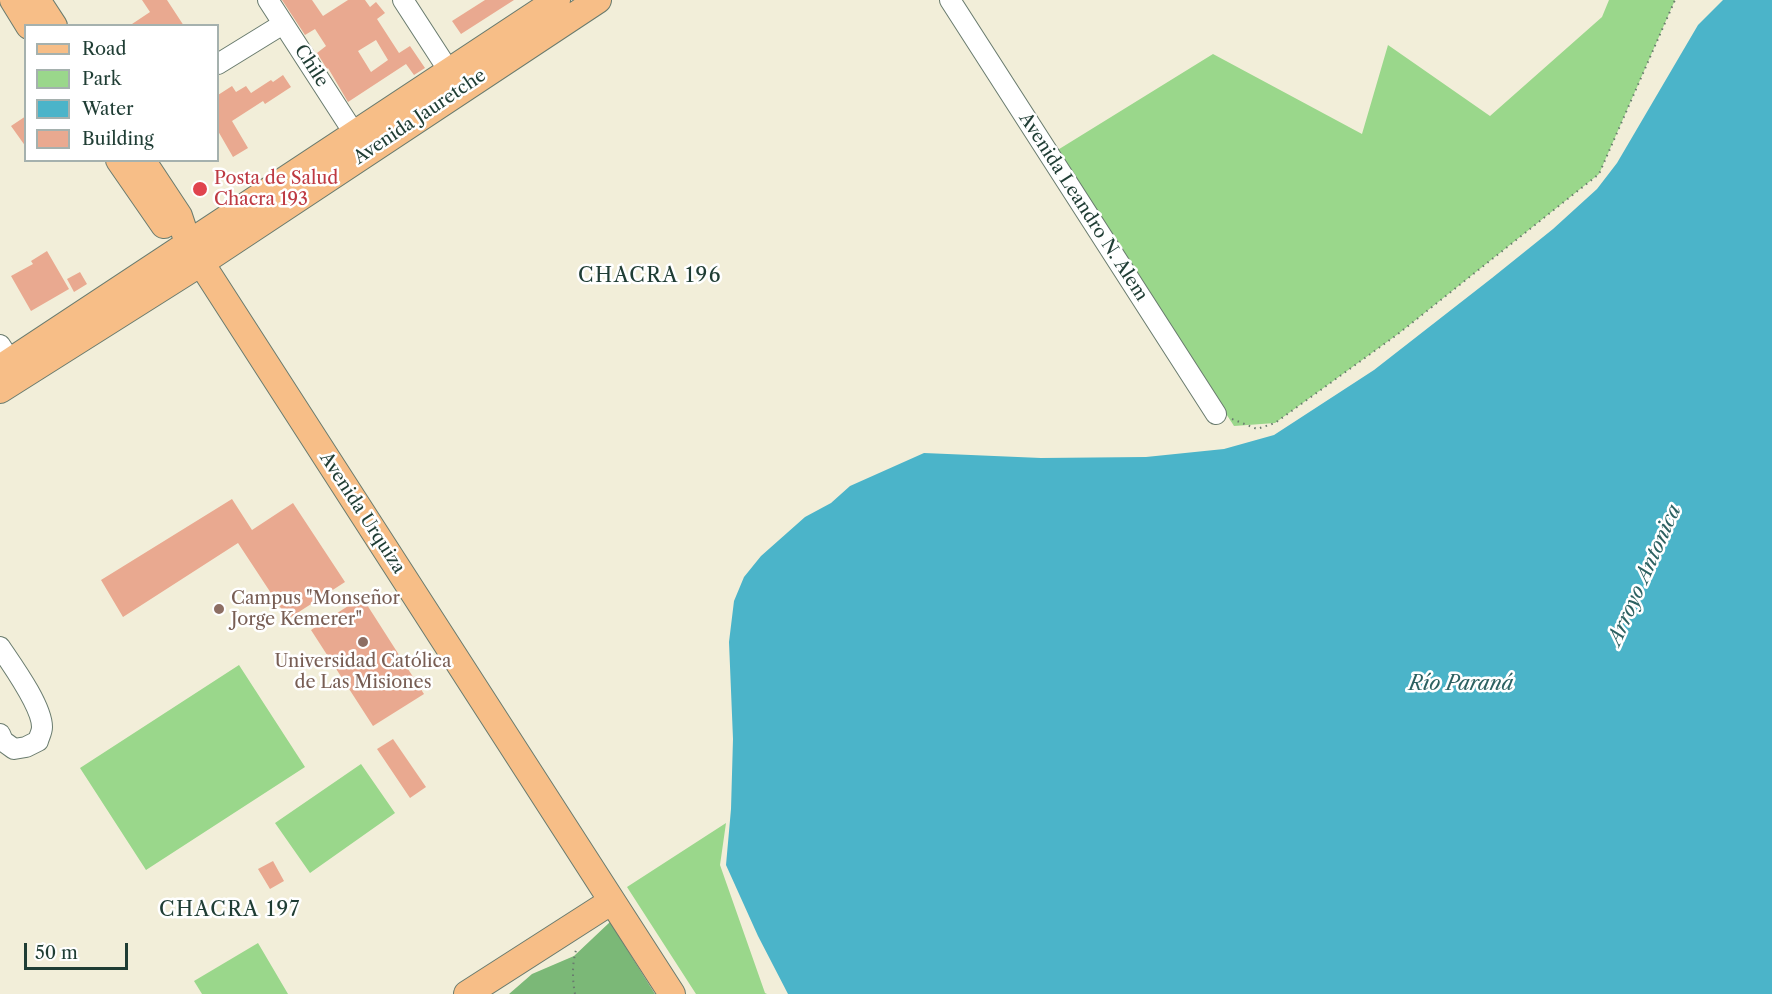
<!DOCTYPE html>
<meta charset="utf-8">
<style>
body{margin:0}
#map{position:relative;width:1772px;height:994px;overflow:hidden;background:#f2eed9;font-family:"Libre Caslon Text",serif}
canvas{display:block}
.legend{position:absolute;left:24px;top:24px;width:195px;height:138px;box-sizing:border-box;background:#fff;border:2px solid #a5b1ae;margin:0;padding:8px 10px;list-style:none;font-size:18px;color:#1f3d34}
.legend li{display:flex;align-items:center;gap:12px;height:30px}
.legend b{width:30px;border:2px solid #a5b1ae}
.scale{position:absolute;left:24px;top:943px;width:104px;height:27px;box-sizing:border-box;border:3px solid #1f3d34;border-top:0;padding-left:8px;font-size:18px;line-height:21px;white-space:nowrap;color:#1f3d34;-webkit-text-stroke:4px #fff;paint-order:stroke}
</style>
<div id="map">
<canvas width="1772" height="994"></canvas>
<ul class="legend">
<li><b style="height:8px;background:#f7be87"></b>Road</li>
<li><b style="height:16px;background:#9ad78b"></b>Park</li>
<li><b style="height:16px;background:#4bb4c9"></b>Water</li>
<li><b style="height:16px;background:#e9a990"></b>Building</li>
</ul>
<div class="scale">50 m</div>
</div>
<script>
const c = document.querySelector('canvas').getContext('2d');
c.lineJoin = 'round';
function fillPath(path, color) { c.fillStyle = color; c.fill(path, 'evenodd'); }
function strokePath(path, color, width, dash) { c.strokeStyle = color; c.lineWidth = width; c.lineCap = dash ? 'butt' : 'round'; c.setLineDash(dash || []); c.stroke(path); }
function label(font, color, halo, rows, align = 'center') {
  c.font = font + ' "Libre Caslon Text",serif'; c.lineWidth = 5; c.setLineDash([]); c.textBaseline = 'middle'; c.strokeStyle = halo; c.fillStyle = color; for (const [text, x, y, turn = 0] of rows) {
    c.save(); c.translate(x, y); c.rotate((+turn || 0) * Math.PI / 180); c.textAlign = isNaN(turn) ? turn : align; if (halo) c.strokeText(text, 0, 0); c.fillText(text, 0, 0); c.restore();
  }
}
fillPath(new Path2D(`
 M1609,0H1675L1599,174L1398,334L1275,423L1234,426L1056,151L1213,54L1362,134L1388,45L1490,116L1602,17Z
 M239,665L305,767L146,870L80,768Z
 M361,764L395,813L310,873L275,823Z
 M726,823L720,865L765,993L767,994H696L627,887Z
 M258,943L288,994H202L194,981Z`), '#9ad78b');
fillPath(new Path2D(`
 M610,922L655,994H509L532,974L574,956Z`), '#7bb877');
fillPath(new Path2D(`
 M1723,0H1772V994H788L758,936L726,865L731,809L733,739L729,642L734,601L744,577L761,556L805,517L831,503L850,486L924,453L1041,458L1146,457L1224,449L1274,435L1374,370L1492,278L1553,229L1597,189L1617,163L1698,25Z`), '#4bb4c9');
fillPath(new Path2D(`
 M142,0H167L184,26H129L150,12Z
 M282,0H312L323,16L348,0H365L370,7L376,2L385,13L377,19L399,53L410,46L425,68L414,75L406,64L348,102L328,68L327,69L317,53L326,46L315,29L305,35ZM376,40L388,60L371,72L358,51Z
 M485,0H514L461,34L452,21Z
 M283,75L291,87L265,104L263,101L232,121L248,148L233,157L218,131V95L232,86L236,92L246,86L251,93L271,80L273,82Z
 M26,116V147L11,126Z
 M47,251L69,289L31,311L11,276L33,264L31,261Z
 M80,272L87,284L74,292L67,279Z
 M232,499L252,530L293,503L345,582L288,619L238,543L123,617L101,580Z
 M362,597L424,694L373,726L311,630Z
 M393,739L426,787L410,798L377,749Z
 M273,861L284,881L270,889L258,869Z`), '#e9a990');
const minor = new Path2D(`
 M268,0L354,133
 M403,0L449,71
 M950,0L1216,414
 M218,64L283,24
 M0,345L18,373
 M0,647C12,665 42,706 42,727C42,732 39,737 38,741L26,747L14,749L3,741L0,734`);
const major = new Path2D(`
 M13,0L29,26
 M37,0L54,26
 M119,160L164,225
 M142,160L179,216L188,243L194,252L672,994
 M0,368L557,0
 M0,390L201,263L598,0
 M467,994L612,901`);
strokePath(minor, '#697b6e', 22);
strokePath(major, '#697b6e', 28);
strokePath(new Path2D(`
 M1232,419L1257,429L1275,423L1398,334L1599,174L1675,0
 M575,994C572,978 572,962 577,947`), '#697b6e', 2, [1.5, 4.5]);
strokePath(minor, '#fff', 20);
strokePath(major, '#f7be87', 26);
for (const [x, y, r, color] of [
 [200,189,8,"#e0444e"],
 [219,609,6,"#8d6e63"],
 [363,642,6,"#8d6e63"]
]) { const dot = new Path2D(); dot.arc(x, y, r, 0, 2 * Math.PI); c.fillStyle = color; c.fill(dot); strokePath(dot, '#fff', 2); }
label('18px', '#1f3d34', '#fff', [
 ["Chile",311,66,57],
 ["Avenida Jauretche",420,117,-34],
 ["Avenida Leandro N. Alem",1083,207,57],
 ["Avenida Urquiza",362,513,57]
]);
label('18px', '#be3a42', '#fff', [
 ["Posta de Salud",214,179],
 ["Chacra 193",214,200]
], 'left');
label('18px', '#785e54', '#fff', [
 ["Campus \"Monseñor",231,599],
 ["Jorge Kemerer\"",231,620],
 ["Universidad Católica",363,662,"center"],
 ["de Las Misiones",363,683,"center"]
], 'left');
c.letterSpacing = '1.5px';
label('20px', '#1f3d34', '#fff', [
 ["CHACRA 196",650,276],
 ["CHACRA 197",230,910]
]);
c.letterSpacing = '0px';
label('italic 20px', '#2c6161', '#fff', [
 ["Arroyo Antonica",1645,575,-66],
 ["Río Paraná",1461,684]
]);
</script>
